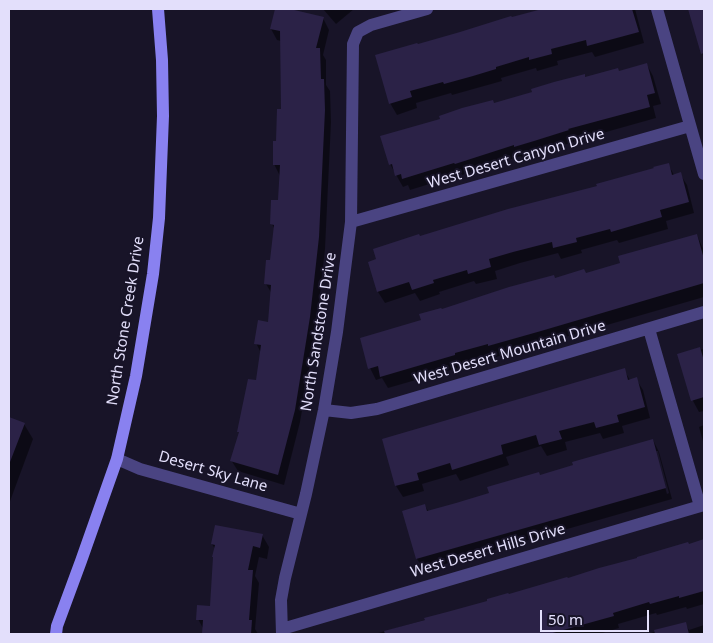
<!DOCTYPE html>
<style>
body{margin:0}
#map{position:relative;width:713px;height:643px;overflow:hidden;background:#181428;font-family:"Noto Sans",sans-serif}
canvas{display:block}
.frame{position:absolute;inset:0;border:10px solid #e3dffb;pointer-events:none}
.scale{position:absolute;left:540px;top:610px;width:109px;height:22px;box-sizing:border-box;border:2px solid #e3dffb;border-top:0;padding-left:6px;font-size:15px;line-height:18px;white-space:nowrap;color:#e3dffb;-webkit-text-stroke:4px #181428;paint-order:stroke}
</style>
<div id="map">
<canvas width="713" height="643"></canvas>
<div class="frame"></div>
<div class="scale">50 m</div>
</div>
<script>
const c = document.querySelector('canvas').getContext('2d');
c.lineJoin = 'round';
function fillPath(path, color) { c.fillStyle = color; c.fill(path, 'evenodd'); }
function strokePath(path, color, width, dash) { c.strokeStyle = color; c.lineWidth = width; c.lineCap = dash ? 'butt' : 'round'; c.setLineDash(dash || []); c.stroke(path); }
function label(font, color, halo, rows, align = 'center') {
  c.font = font + ' "Noto Sans",sans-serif'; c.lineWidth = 4; c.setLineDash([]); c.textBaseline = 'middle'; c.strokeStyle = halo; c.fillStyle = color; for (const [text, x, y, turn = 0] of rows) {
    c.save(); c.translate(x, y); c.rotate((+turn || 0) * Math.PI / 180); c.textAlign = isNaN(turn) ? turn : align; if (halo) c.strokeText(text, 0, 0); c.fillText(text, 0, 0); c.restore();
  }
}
fillPath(new Path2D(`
 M276,9H285L323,18L329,30L323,55L326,60V85L330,91L331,122L325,249L316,329L300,422L284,485L238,471L231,460L240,433L239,432L257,381L261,353L256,343L269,323L272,294L266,284L271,262L275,230L272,224L279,202L280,176L274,164L283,111L281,41L277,40L271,29Z
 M323,9H354L336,24Z
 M547,9H635L644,43L595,57L592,52L557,61L558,65L537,71L536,68L501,78L502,81L452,95L451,93L416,103L417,108L397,115L390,103L418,46Z
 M690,9H704V59Z
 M647,65L653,76L661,104L653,106L656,118L574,141V142L541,152L522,158L521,156L462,175V174L410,190L408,185L403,187L390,164L494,105L584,75L586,78L619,73Z
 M668,164L674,175L680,174L687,185L694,213L666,221L668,229L619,243L617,240L581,250L582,253L561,259L558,253L520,263L495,271L497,279L476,284L474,281L439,292L440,294L420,301L415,293L385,303L378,292L369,263L420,237L599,187Z
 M697,235L704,251V297L496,357L495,355L460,365L461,367L388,388L382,378L376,380L370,368L422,321L441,311L555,279L586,274L622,264Z
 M704,349V411L699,412L693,401L679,354Z
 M624,370L630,380L636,379L643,390L650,418L622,426L624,433L603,439L600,433L565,442L567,450L547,456L541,446L506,457L509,465L460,481L456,474L422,484L424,491L403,497L396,486L383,440Z
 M9,418L24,424L33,439L9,504Z
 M704,425V445L699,427Z
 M653,440L659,452L672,499L424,570L417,559L403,512L425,506L429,512L491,494L540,476ZM655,451H658L669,493L667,494Z
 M262,535L269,547L267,559L259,557L255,576L259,583L255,629L258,634H204V630L198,619L211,607L215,549L212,544Z
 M704,541V604L687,609L686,607L657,615L656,613L618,624L619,628L599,634H375Z
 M685,624L689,630L704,625V634H646Z`), '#0007');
fillPath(new Path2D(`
 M275,9H290L324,17L316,48H320L321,79H324L325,110L319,237L310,317L295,410L278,475L230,461L239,432H237L248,379L256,380L261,345L254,344L258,320L268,322L271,285L264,284L266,260H270L274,225L270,224L271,200H278L280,165H273V141H276L277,109H281L280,31L270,29Z
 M542,9H632L639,32L587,46L586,40L551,49L552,54L529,60V57L496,67V69L473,76L444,84L443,82L410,91L412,97L389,104L375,55L417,43L418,44L460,32L511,16L512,17Z
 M688,9H704V53L701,54Z
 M647,63L655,93L647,95L650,107L568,129L569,130L534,141L514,147V145L455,164L454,163L402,179L401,174L395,176L392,164L389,165L380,136L440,119L439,116L462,108L493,100L494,103L532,92L531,89L554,82L585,74V77L618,68L619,71Z
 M669,163L672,175L681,172L689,202L660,210L662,217L611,232L610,229L576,238L577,242L553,248L552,242L513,252L489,259L491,267L468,274L467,270L433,280L434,283L412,290L409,282L377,292L368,262L376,259L373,249L419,234L420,236L508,209L597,186L596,184L654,168L653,167Z
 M697,234L704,259V283L541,331L488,346V344L455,353V355L380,377L378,366L368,369L360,338L421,320L419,314L441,308L442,309L509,287L554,275L555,278L584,269L586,273L620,263L618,256Z
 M700,347L704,361V397L691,401L677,354Z
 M625,368L628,380L637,377L645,407L617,415L619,422L596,428L594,422L559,431L562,439L539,445L536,435L501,445L503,454L452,470L450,463L417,473L419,480L395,486L382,439Z
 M9,417L25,423L10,462H9Z
 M653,439L666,488L416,559L402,511L425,504L427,511L456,503L489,493L487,487L539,472L540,475L573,465L572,462Z
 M215,525L263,534L260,548L253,546L248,570H253L249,620H252L251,634H202L203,620H196L197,605L210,606L213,557H212L215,545L211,544Z
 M704,539V591L679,598V596L650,604L649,602L613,613L614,616L549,634H385L384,631L425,620L424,618L447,612L487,601V599L508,593L509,594L567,577L568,578L599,568L637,558V557L688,542L689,544Z
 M686,622L689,634H655L654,630Z`), '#2b2247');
strokePath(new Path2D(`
 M657,9L704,174
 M351,222L690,126
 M649,329L700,506
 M324,410L351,413L377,409L704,312
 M117,459L140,469L301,514
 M282,629L704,505
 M282,634L281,600L285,578L306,494L324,410L337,332L351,222L353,44L358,32L371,25L427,9`), '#4a4482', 12);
strokePath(new Path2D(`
 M56,634L57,626L81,561L117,459L136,376L153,274L159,218L163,116L162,60L158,9`), '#8981f0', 12);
label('15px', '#e3dffb', '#181428', [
 ["West Desert Canyon Drive",516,159,-16],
 ["North Stone Creek Drive",126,321,-81],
 ["North Sandstone Drive",319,332,-81],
 ["West Desert Mountain Drive",510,353,-16],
 ["Desert Sky Lane",213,472,16],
 ["West Desert Hills Drive",488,551,-16]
]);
</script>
